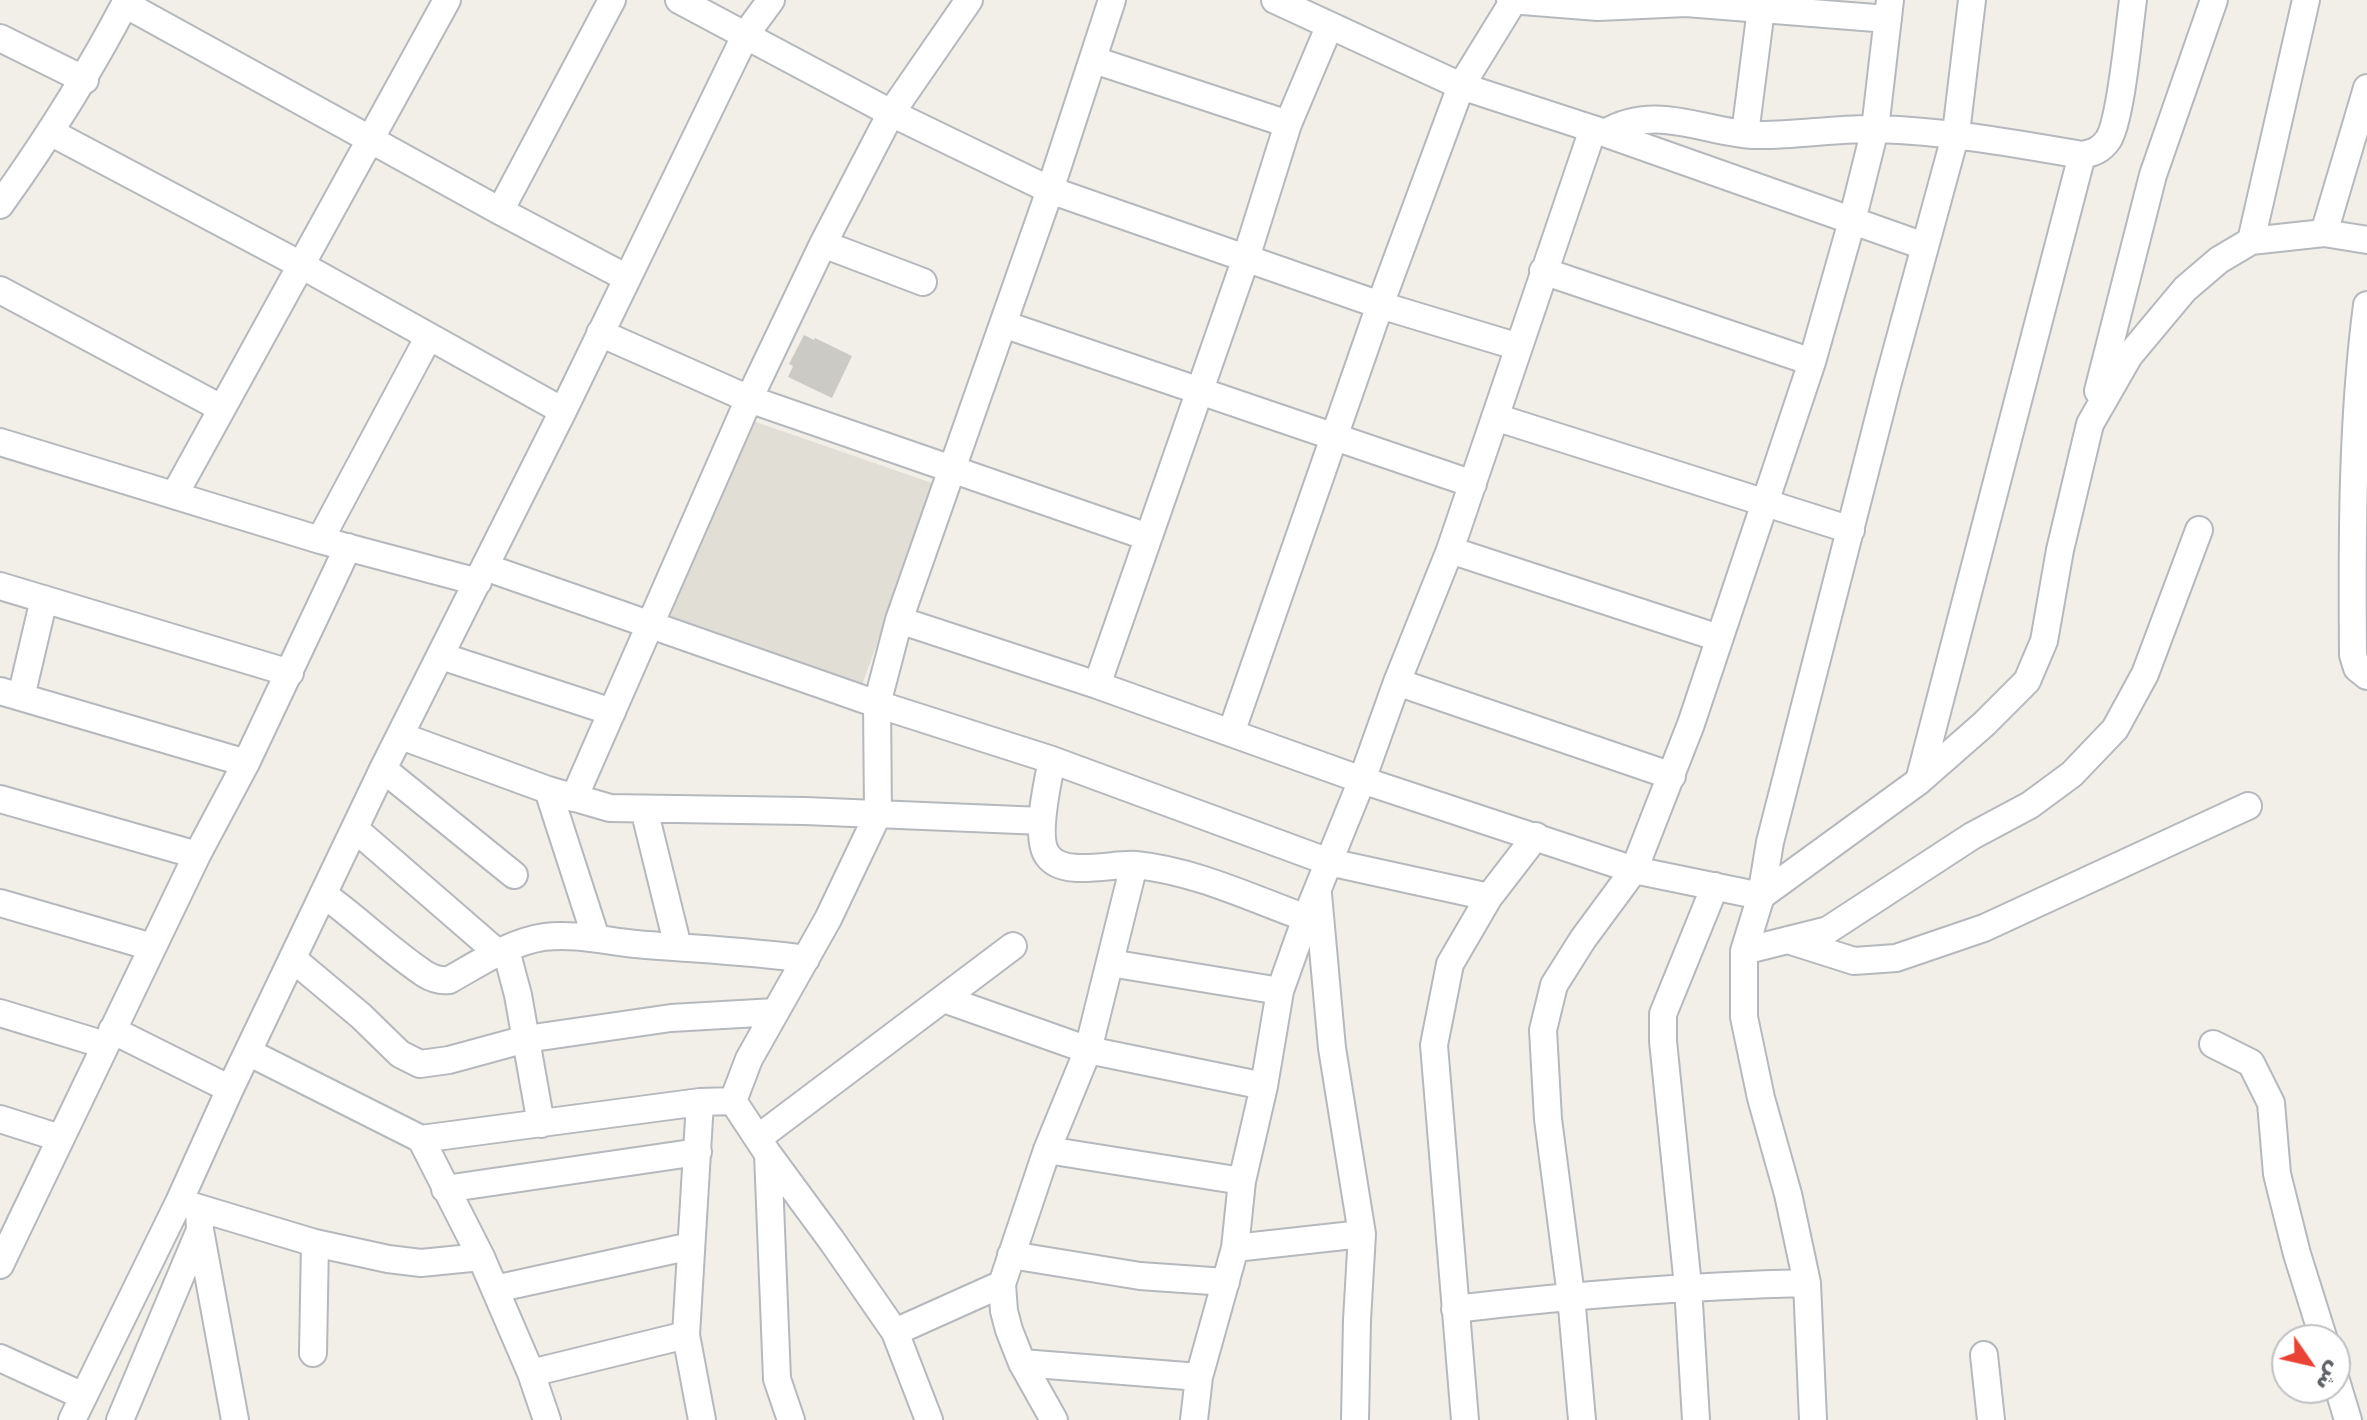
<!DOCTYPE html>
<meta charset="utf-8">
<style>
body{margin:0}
#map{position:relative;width:2367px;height:1420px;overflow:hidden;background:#f1efe8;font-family:"DejaVu Sans","Noto Sans Arabic",sans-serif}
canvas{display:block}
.north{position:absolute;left:2271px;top:1324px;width:80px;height:80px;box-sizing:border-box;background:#fff;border:2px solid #bfc1c3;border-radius:50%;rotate:124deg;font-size:22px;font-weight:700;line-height:32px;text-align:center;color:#5f6368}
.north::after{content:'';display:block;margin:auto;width:28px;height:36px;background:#ea4335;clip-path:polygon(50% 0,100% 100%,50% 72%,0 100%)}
</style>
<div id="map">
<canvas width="2367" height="1420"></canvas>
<div class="north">ش</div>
</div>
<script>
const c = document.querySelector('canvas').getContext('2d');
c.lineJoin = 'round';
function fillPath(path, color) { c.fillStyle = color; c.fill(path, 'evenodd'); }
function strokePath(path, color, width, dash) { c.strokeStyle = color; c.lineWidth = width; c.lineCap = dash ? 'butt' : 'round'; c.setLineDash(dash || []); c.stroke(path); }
fillPath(new Path2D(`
 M750,420L935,484L859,693L654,628Z`), '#e1ded6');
fillPath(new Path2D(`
 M804,335L814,340L815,338L852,356L832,398L788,377L793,366L789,364Z`), '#cccac5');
const minor = new Path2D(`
 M679,0L891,113L1050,190L1380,305L1519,347
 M1275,0L1461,86L1593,129L1924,246
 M1510,0L1598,7L1686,3L1888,19
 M125,4L500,211L627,278
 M0,38L85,80
 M1094,60L1288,124
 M52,133L301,265L563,411
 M1605,133C1655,103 1703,132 1754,135C1795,136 1835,128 1876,129C1946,131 2013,143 2082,155C2093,153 2101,150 2108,140C2121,121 2129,28 2133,0
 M1745,134L1761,9L1765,0
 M0,205C48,138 89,73 127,0
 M500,211L612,0
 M2324,233L2367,88
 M2251,241L2306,0
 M823,244L923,282
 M1543,271L1812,362
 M0,290L221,408
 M2367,305C2352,420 2352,539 2353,655L2357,668L2367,676
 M1003,324L1473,484
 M600,333L749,399L1148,537
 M2098,391L2153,175L2214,0
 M1495,417L1851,530
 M0,442L320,540L478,582
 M175,494L447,0
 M320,540L428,338
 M1450,550L1719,638
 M485,567L877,704L1052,760L1329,862L1489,897
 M0,586L290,673
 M899,620L1097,685L1362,780L1634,870L1761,896L1919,781L1984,724L2027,681L2044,641L2060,550L2090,424L2129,356L2185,289L2219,260L2251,241L2324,233L2367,240
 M441,656L612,712
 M1397,682L1672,776
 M1097,685L1246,258L1288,124L1329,27
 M0,691L246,763
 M21,697L44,599
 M1231,733L1380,305L1461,86L1514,0
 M401,736L548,790L610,808L805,811L1042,821
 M1052,760C1048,781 1034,839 1048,856C1064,878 1113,863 1136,865C1195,871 1251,898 1306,918
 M383,769L514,875
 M1919,781L2082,155
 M548,790L596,938
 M574,798L749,399L823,244L891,113L969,0
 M0,799L197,855
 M644,809L678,947
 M355,829L498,953
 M323,894C358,919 389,950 425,974C433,979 440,981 449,980C478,964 510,942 544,937C574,933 606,941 636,944C693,949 749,951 806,959
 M1318,894L1332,1048L1362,1234L1357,1320L1355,1420
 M0,903L152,947
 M1788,940L1854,961L1896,958L1984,928L2248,806
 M506,950L518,995L541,1124
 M1744,951L1828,930L1972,836L2030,805L2072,774L2115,729L2145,674L2199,530
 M293,959L361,1016L400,1054L420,1064L449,1060L526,1039L671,1018L775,1012
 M1110,963L1280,991
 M944,999L1088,1050L1264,1086
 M0,1013L105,1045
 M112,1030L230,1089
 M2213,1044L2251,1063L2271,1103L2277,1174L2297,1254L2324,1340
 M248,1052L421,1139L700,1102L733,1101L768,1154L832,1241L895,1332L929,1420
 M733,1101L749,1059L828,919L878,814L877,704L899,620L1050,190L1112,0
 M700,1102L686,1335L702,1420
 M0,1119L60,1138
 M758,1138L1013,946
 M421,1139L481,1257L531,1373L547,1420
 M1047,1150L1242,1181
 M768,1154L777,1379L791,1420
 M445,1189L698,1152
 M179,1202L315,1243L388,1259L421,1263L481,1257
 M199,1209L200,1230L235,1420
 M1235,1248L1362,1234
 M1011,1255L1140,1276L1226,1282
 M0,1265L197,855L246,763L348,547
 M495,1289L691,1246
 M1455,1309C1573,1295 1689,1286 1807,1283
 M895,1332L1002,1284
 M313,1353L315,1243
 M1984,1355L1991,1420
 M0,1358L83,1396
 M1022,1363L1199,1377
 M531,1373L686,1335
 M2335,1377L2348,1420
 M72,1420L179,1202L230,1089L383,769L563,411L746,34L771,0
 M120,1420L200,1230
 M1054,1420L1022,1363L1009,1330L1004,1311L1002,1284L1047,1150L1088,1050L1134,865
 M1194,1420L1199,1377L1235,1248L1242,1181L1264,1086L1280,991L1306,918L1362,780L1397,682L1450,550L1593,129
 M1465,1420L1434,1045L1450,964L1489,897L1536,836
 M1582,1420L1571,1296L1548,1119L1543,1030L1554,985L1583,939L1634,870L1691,724L1812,362L1852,221L1875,129L1890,0
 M1696,1420L1688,1286L1663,1041V1014L1715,886
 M1813,1420L1807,1283L1788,1194L1761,1098L1744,1017V951L1761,896L1770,842L1888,382L1956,133L1972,0`);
strokePath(minor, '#b5b8bc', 30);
strokePath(minor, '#fff', 26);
</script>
